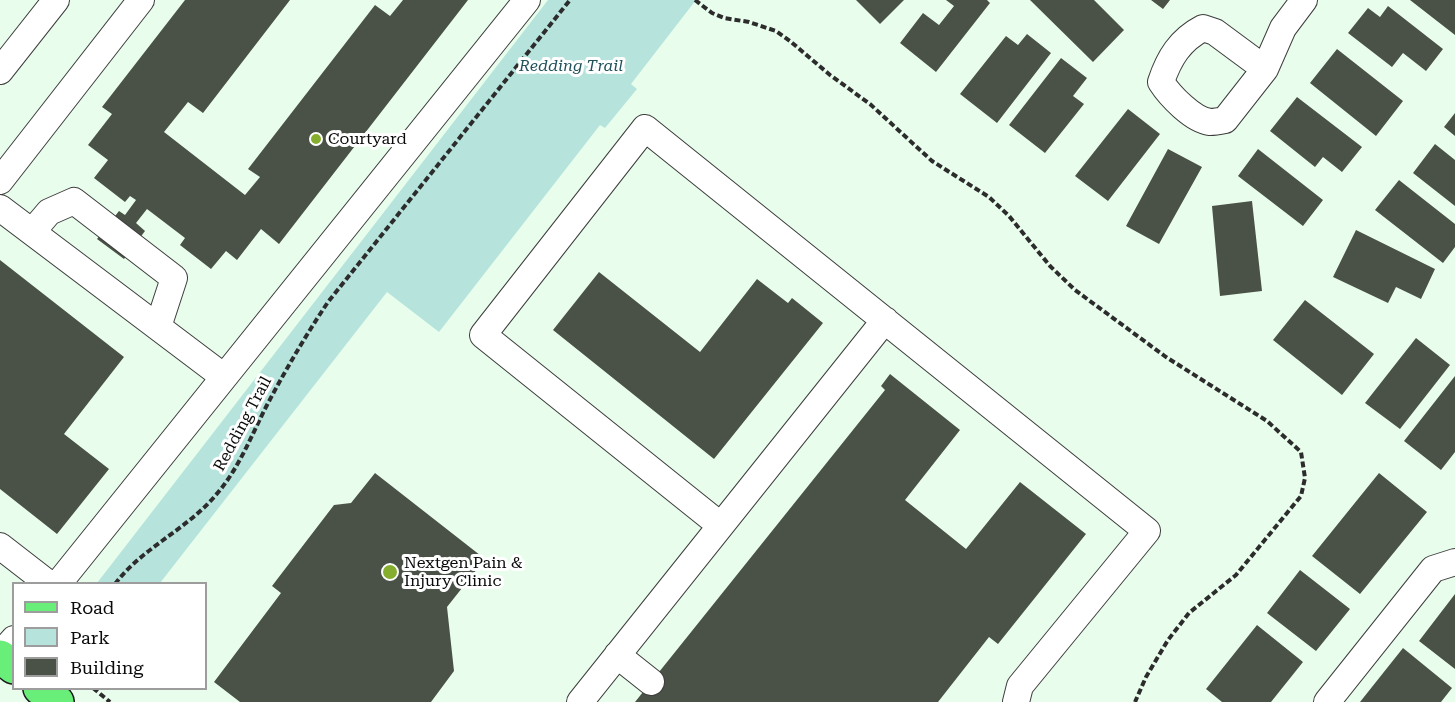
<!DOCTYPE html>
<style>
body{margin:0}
#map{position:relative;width:1455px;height:702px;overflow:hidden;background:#e9fdec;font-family:"Roboto Serif",serif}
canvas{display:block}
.legend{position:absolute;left:12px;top:582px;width:195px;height:108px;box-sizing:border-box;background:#fff;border:2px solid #9d9d9d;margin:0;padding:8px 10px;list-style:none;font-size:18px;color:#0a0a0a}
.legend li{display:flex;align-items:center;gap:12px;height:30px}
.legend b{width:30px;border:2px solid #9d9d9d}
</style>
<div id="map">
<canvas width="1455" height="702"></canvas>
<ul class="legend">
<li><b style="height:8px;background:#68ee79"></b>Road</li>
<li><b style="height:16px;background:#b6e4dd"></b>Park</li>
<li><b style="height:16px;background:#4a5247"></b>Building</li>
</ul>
</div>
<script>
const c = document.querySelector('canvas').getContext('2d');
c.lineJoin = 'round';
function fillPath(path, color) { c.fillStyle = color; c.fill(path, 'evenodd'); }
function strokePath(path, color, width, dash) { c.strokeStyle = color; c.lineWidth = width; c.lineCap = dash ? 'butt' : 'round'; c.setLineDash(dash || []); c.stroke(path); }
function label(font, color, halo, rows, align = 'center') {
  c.font = font + ' "Roboto Serif",serif'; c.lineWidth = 6; c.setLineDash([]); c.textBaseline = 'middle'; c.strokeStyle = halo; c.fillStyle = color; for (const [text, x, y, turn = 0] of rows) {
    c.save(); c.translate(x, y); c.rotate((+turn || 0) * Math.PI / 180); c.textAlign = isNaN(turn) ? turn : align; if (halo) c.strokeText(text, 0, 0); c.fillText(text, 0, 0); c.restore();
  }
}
fillPath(new Path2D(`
 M548,0H696L631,84L637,89L605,128L600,125L439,332L387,292L160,583H97Z`), '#b6e4dd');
fillPath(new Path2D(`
 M185,0H290L203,113L188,102L164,132L245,195L260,177L248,169L375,5L390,16L403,0H468L279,244L261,229L237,260L226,251L211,269L180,245L185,238L147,209L136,223L145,231L124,259L97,239L119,211L125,215L136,200L130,196L125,202L94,178L108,160L88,145L112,114L102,107Z
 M856,0H904L880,24Z
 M946,0H987L990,3L936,72L900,43L923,13L939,25L954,6Z
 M1030,0H1094L1124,30L1093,62Z
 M1151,0H1170L1163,9Z
 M1410,0H1455V35Z
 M1388,6L1443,49L1426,71L1403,53L1392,67L1348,33L1368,8L1380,17Z
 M1027,34L1051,53L997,123L960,94L1006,36L1018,45Z
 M1337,49L1403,101L1376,136L1310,83Z
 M1061,58L1087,78L1073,96L1084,104L1045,153L1009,125Z
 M1297,97L1362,147L1342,172L1323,157L1315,167L1270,131Z
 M1128,109L1160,134L1108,201L1075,176Z
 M1455,113V136L1444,127Z
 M1435,144L1455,160V206L1413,173Z
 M1168,149L1202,167L1159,244L1126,226Z
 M1258,149L1323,200L1303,226L1238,176Z
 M1399,180L1455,224V247L1443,263L1375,210Z
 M1252,201L1262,291L1220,296L1212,206Z
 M1356,230L1435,269L1421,299L1396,287L1388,303L1333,277Z
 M0,260L124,357L64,434L109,469L57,534L0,489Z
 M599,272L700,352L757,279L788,303L792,298L823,323L714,459L553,330Z
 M1305,300L1374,354L1342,395L1273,340Z
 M1416,338L1450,365L1400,429L1365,403Z
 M890,374L960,430L905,500L966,549L1020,482L1086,534L998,644L989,637L938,702H635L885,390L881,386Z
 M1455,376V452L1441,470L1404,441Z
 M375,473L485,559L447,607L454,671L431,702H240L214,682L281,593L272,586L334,505L351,503Z
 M1379,473L1427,512L1360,594L1312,556Z
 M1300,570L1350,609L1316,651L1267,613Z
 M1455,594V669L1419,641Z
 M1257,625L1303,662L1271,702H1222L1206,689Z
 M1403,648L1452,688L1441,702H1360Z`), '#4a5247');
const minor = new Path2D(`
 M1265,69L1215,32L1203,28C1180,40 1169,58 1161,82C1170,96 1193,120 1210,122C1215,122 1220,121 1225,120L1265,69L1283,28L1304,0
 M0,71L56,0
 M0,181L141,0
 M0,208L224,377
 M32,232L49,212L74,201L174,278L158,327
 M720,525L483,335L645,128L1147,531L1020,686L1016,702
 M0,546L49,584
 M58,584L527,0
 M0,655L14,639
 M617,655L651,682
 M580,702L885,320
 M1327,702L1433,569L1455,562`);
const major = new Path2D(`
 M0,657L14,667
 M40,688L57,702`);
strokePath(minor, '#3d3d3d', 28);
strokePath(major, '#1b1b1b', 36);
strokePath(new Path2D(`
 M695,0L712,13L724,18L749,22L776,31L790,41L830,75L870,104L932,161L989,197L1009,216L1050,266L1075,290L1166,357L1267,421L1301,452L1305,478L1301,496L1236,575L1189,613L1168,640L1146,677L1135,702
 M115,584C142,548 186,530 215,496C239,469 251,436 267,405C286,369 306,335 328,302L570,0
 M93,688L110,702`), '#2c2c2c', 4, [6, 3]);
strokePath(minor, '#fff', 26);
strokePath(major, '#68ee79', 33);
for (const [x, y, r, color] of [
 [316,139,6,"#85ae2e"],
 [390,572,8,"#85ae2e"]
]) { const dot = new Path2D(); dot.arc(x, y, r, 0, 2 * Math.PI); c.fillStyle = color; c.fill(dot); strokePath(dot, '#fff', 2); }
label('italic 16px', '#21525b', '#fff', [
 ["Redding Trail",571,66]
]);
label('16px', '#0a0a0a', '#fff', [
 ["Courtyard",328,139],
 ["Nextgen Pain &",404,563],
 ["Injury Clinic",404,581]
], 'left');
label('16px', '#0a0a0a', '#fff', [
 ["Redding Trail",243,424,-62]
]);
</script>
